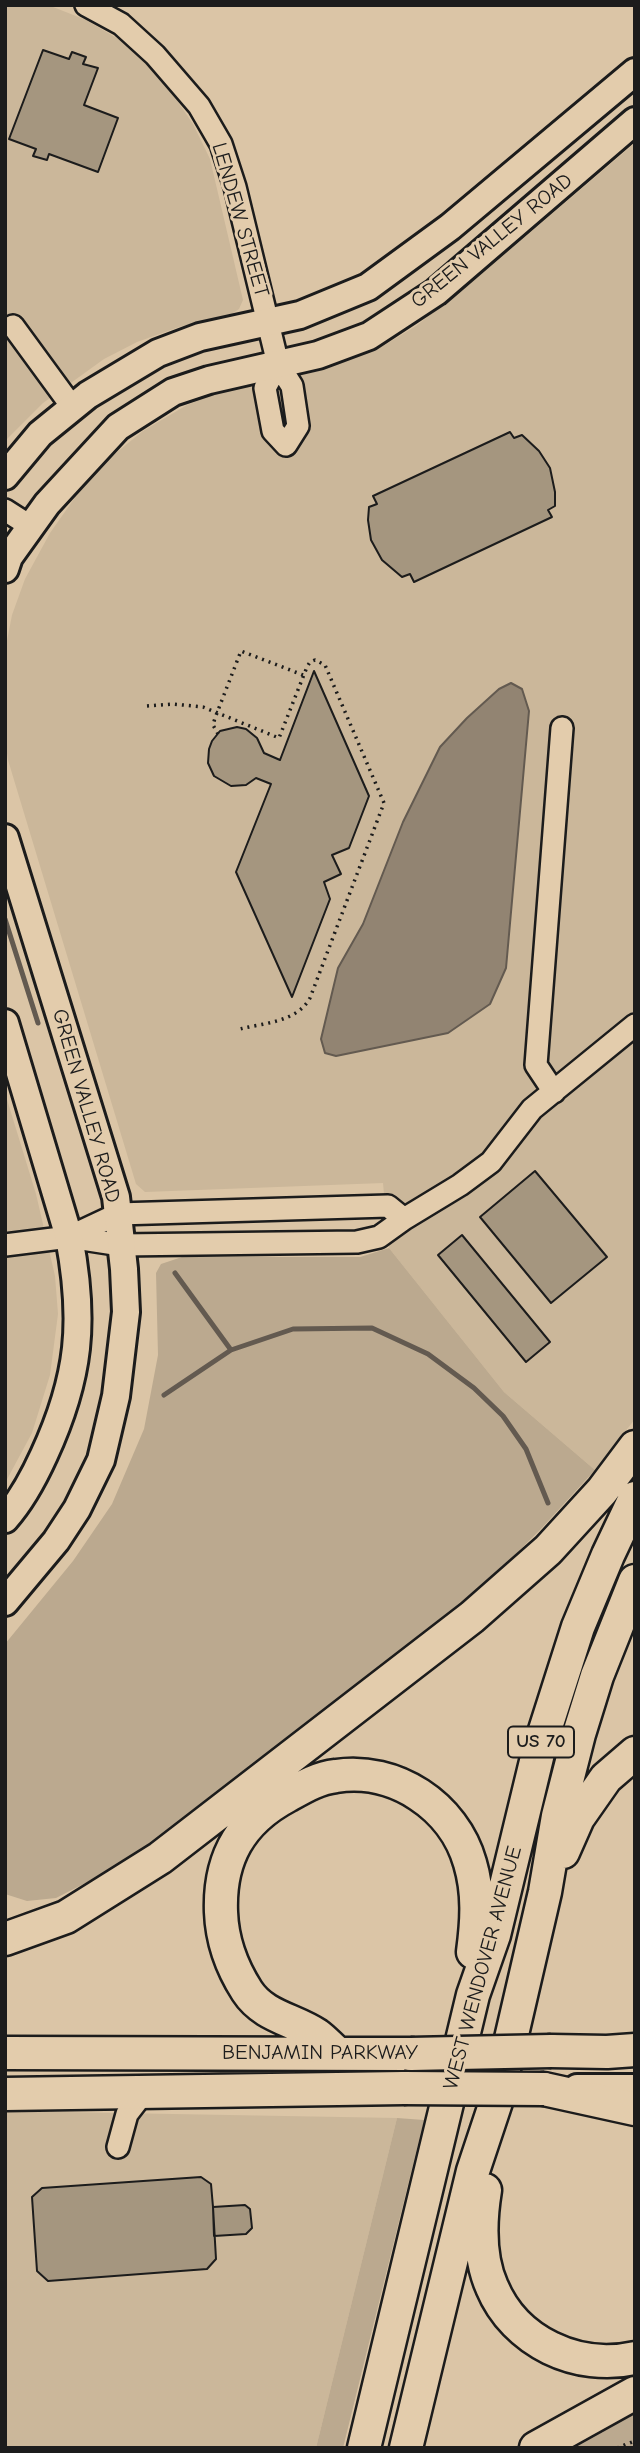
<!DOCTYPE html>
<style>
body{margin:0}
#map{position:relative;width:640px;height:2453px;overflow:hidden;background:#dbc5a6;font-family:"Comic Neue",sans-serif}
canvas{display:block}
.frame{position:absolute;inset:0;border:7px solid #1c1c1c;pointer-events:none}
</style>
<div id="map">
<canvas width="640" height="2453"></canvas>
<div class="frame"></div>
</div>
<script>
const c = document.querySelector('canvas').getContext('2d');
c.lineJoin = 'round';
function fillPath(path, color) { c.fillStyle = color; c.fill(path, 'evenodd'); }
function strokePath(path, color, width, dash) { c.strokeStyle = color; c.lineWidth = width; c.lineCap = dash ? 'butt' : 'round'; c.setLineDash(dash || []); c.stroke(path); }
function label(font, color, halo, rows, align = 'center') {
  c.font = font + ' "Comic Neue",sans-serif'; c.lineWidth = 6; c.setLineDash([]); c.textBaseline = 'middle'; c.strokeStyle = halo; c.fillStyle = color; for (const [text, x, y, turn = 0] of rows) {
    c.save(); c.translate(x, y); c.rotate((+turn || 0) * Math.PI / 180); c.textAlign = isNaN(turn) ? turn : align; if (halo) c.strokeText(text, 0, 0); c.fillText(text, 0, 0); c.restore();
  }
}
fillPath(new Path2D(`
 M5,5H48L86,20L120,40L163,80L193,124L210,159L243,300L239,309L227,317L182,326L137,342L104,359L43,403L5,441Z
 M635,143V1419L595,1470L504,1392L389,1248L383,1183L145,1192L136,1184L8,760L5,740V651L12,615L25,579L50,533L81,489L106,461L143,431L187,405L217,393L319,371L383,346L416,326L477,278Z
 M5,1093L36,1194L55,1276L58,1314L50,1375L32,1433L5,1483Z
 M5,2111L397,2118L316,2448H5Z`), '#cbb79a');
fillPath(new Path2D(`
 M389,1248L504,1392L595,1470L540,1530L459,1610L295,1739L113,1869L56,1898L27,1901L5,1894V1644L73,1561L112,1504L144,1429L158,1355L156,1273L161,1264L182,1257H360Z
 M397,2118L424,2120L343,2448H316Z
 M635,2410V2448H559Z`), '#bba98f');
const water = new Path2D(`
 M511,683L522,689L529,711L506,968L490,1004L448,1033L336,1056L325,1053L321,1039L338,968L363,924L403,822L440,747L467,718L499,689Z`);
fillPath(water, '#928472');
strokePath(water, '#635a50', 2);
strokePath(new Path2D(`
 M5,919L38,1023
 M175,1273L231,1350
 M164,1395L231,1350L293,1329L372,1328L428,1354L474,1388L503,1416L526,1449L548,1503`), '#635a50', 5);
const building = new Path2D(`
 M43,50L69,59L72,52L86,57L83,64L98,68L84,105L118,118L98,172L49,154L47,160L33,156L36,149L9,139Z
 M510,432L514,438L522,435L539,451L550,468L555,492V506L548,510L552,517L414,582L410,574L402,577L382,560L371,540L368,520L369,507L377,504L373,496Z
 M314,671L369,796L349,848L332,855L341,874L324,882L330,899L292,997L236,872L271,784L256,778L246,785L231,786L214,776L208,763L209,749L212,741L220,731L237,727L246,729L257,738L264,753L280,760Z
 M535,1171L607,1257L551,1303L480,1217Z
 M462,1235L550,1342L526,1362L438,1255Z
 M201,2177L211,2184L213,2207L216,2259L207,2269L48,2281L37,2271L32,2197L42,2188Z
 M245,2205L250,2209L252,2228L246,2234L214,2236L213,2207Z`);
fillPath(building, '#a5967f');
strokePath(building, '#1c1c1c', 2);
const minor = new Path2D(`
 M86,5L121,24L155,55L199,106L221,144L235,187L278,364L292,386L298,426L286,445L273,431L265,388L278,364
 M13,326L73,408
 M5,510L30,526
 M554,1092L536,1065L562,728
 M69,1237L121,1245L357,1242L379,1237L404,1219L460,1185L491,1162L532,1109L635,1025
 M5,1245L69,1237L118,1214L388,1206L404,1219
 M118,2147L127,2114L144,2092`);
const major = new Path2D(`
 M5,476L40,434L88,395L158,353L200,337L300,315L368,287L450,227L635,72
 M5,569L9,557L47,504L118,427L173,392L209,380L318,355L369,336L436,292L635,121
 M5,838L116,1197L124,1269L126,1312L116,1396L101,1460L77,1509L56,1541L5,1602
 M5,1023L69,1237C85,1321 80,1377 44,1455C34,1477 21,1501 5,1519
 M577,2088H635`);
const highway = new Path2D(`
 M563,1852L578,1818L606,1778L635,1753
 M5,1939L66,1917L160,1858L472,1617L548,1550L602,1491L635,1447
 M551,2051L607,2052L635,2050
 M5,2053L411,2054
 M337,2053C330,2047 324,2040 317,2035C293,2019 264,2017 247,1991C231,1966 222,1941 221,1912C219,1859 240,1821 287,1796C303,1787 318,1778 336,1776C395,1767 454,1806 470,1863C479,1893 477,1922 473,1952
 M544,2089L635,2109
 M5,2094L404,2088
 M485,2190C480,2221 479,2258 492,2287C515,2342 577,2371 635,2358
 M364,2448L473,1995L494,1935L539,1749L554,1702L578,1627L608,1555L635,1498
 M406,2448L473,2171L497,2099L545,1892L558,1816L579,1734L597,1676L635,1581
 M536,2448L635,2393`);
strokePath(minor, '#1c1c1c', 26);
strokePath(major, '#1c1c1c', 32);
strokePath(highway, '#1c1c1c', 37);
strokePath(new Path2D(`
 M147,706L173,704L203,707L279,738L307,667L310,662L315,660L325,665L384,803L310,998C297,1022 264,1023 240,1029
 M218,734L213,725L215,718L241,651L303,675
 M617,2448L635,2441`), '#1c1c1c', 3.5, [2, 5]);
strokePath(minor, '#e3ccac', 21);
strokePath(major, '#e3ccac', 26);
strokePath(highway, '#e3ccac', 32);
const highwayBridge = new Path2D(`
 M411,2054L551,2051
 M404,2088L544,2089`);
strokePath(highwayBridge, '#1c1c1c', 37, []);
strokePath(highwayBridge, '#e3ccac', 32);
for (const [x, y, w] of [
 [541,1742,66]
]) { const box = new Path2D(); box.roundRect(x - w / 2, y - 15.5, w, 31, 5); c.fillStyle = '#e3ccac'; c.fill(box); strokePath(box, '#1c1c1c', 2); }
label('bold 19px', '#1c1c1c', null, [
 ["US 70",541,1742]
]);
label('21px', '#1c1c1c', '#e3ccac', [
 ["LENDEW STREET",240,220,74],
 ["GREEN VALLEY ROAD",492,241,-39],
 ["GREEN VALLEY ROAD",86,1106,74],
 ["WEST WENDOVER AVENUE",483,1968,-75],
 ["BENJAMIN PARKWAY",320,2053]
]);
</script>
